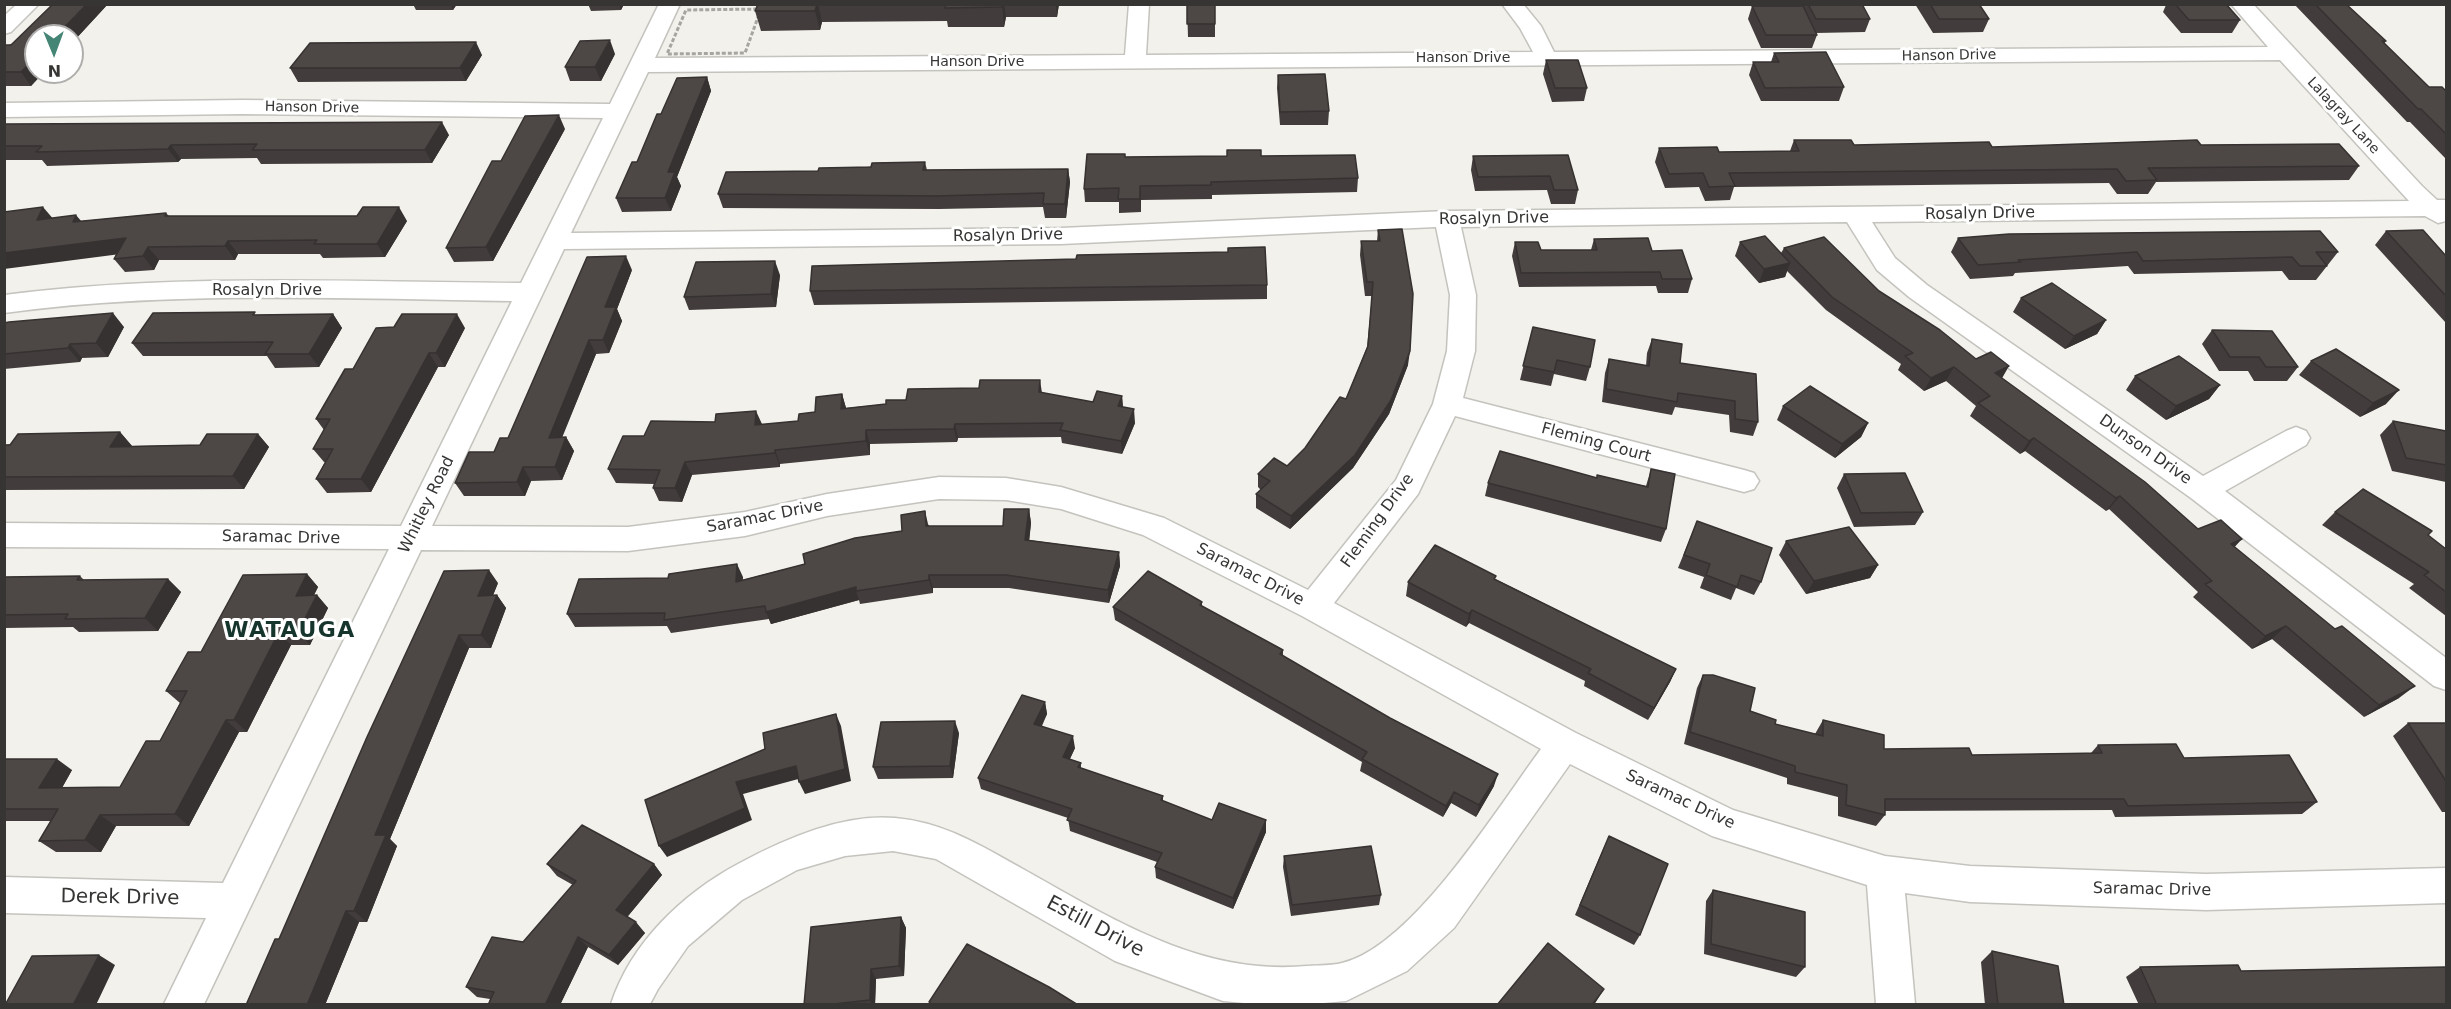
<!DOCTYPE html>
<style>
body{margin:0}
#map{position:relative;width:2451px;height:1009px;overflow:hidden;background:#f2f1eb;font-family:"DejaVu Sans",sans-serif}
canvas{display:block}
.frame{position:absolute;inset:0;border:6px solid #363533;pointer-events:none}
.north{position:absolute;left:24px;top:24px;width:60px;height:60px;box-sizing:border-box;background:#fff;border:2px solid #afaead;border-radius:50%;rotate:179deg;font-size:16px;font-weight:700;line-height:24px;text-align:center;color:#363533}
.north::after{content:'';display:block;margin:auto;width:21px;height:27px;background:#448575;clip-path:polygon(50% 0,100% 100%,50% 72%,0 100%)}
</style>
<div id="map">
<canvas width="2451" height="1009"></canvas>
<div class="frame"></div>
<div class="north">N</div>
</div>
<script>
const c = document.querySelector('canvas').getContext('2d');
c.lineJoin = 'round';
function strokePath(path, color, width, dash) { c.strokeStyle = color; c.lineWidth = width; c.lineCap = dash ? 'butt' : 'round'; c.setLineDash(dash || []); c.stroke(path); }
function fillPath(path, color) { c.fillStyle = color; c.fill(path, 'evenodd'); }
function label(font, color, halo, rows, align = 'center') {
  c.font = font + ' "DejaVu Sans",sans-serif'; c.lineWidth = 6; c.setLineDash([]); c.textBaseline = 'middle'; c.strokeStyle = halo; c.fillStyle = color; for (const [text, x, y, turn = 0] of rows) {
    c.save(); c.translate(x, y); c.rotate((+turn || 0) * Math.PI / 180); c.textAlign = isNaN(turn) ? turn : align; if (halo) c.strokeText(text, 0, 0); c.fillText(text, 0, 0); c.restore();
  }
}
const minor = new Path2D(`
 M17,4H39L11,32L4,34V16Z
 M659,4H680L655,58L1125,55L1129,4H1149L1146,55L1533,52L1520,28L1502,4H1523L1541,26L1554,52L2268,47L2231,4H2253L2422,186L2437,200H2446V221L2438,223L2425,216L1872,222L1895,258L1927,285L2203,476L2286,431L2296,427L2306,431L2310,438L2306,445L2225,491L2446,658V690L2434,686L2191,498L1909,297L1877,270L1847,222L1461,227L1476,295L1475,351L1463,398L1744,470L1754,473L1759,481L1754,489L1744,492L1455,416L1418,494L1334,603L1576,733L1733,810L1885,856L1970,866L2206,874L2446,868V903L2206,910L1970,902L1905,893L1915,1004H1876L1867,885L1712,836L1570,764L1454,928L1407,971L1346,1001L1312,1004H1254L1223,1001L1115,961L936,859L893,851L845,856L797,870L742,900L688,946L658,989L650,1004H611C631,943 682,894 738,864C782,840 843,813 895,818C943,822 980,845 1021,868C1111,918 1200,976 1307,966C1318,965 1331,966 1342,963C1412,947 1498,807 1541,749L1302,616L1143,535L1061,509L1006,500L939,499L827,516L745,536L628,551L421,550L204,1004H164L206,918L4,913V877L223,883L389,549L4,547V523L401,526L512,301C344,299 172,290 4,313V295C175,273 349,282 521,283L603,118L242,114L4,117V103L242,100L610,104ZM2280,60L2409,201L1447,211L1061,228L571,233L648,72ZM1436,227L1450,295L1447,351L1433,404L1396,480L1308,590L1164,518L1061,487L1006,478L939,477L827,494L745,512L628,527L432,526L564,249L1061,244Z`);
strokePath(minor, '#c4c3be', 3);
strokePath(new Path2D(`
 M761,9L745,53L667,54L686,10Z`), '#a6a5a1', 3, [4, 2]);
fillPath(minor, '#fff');
fillPath(new Path2D(`
 M108,4L72,43V36L36,72H44L31,86H4V47Z
 M413,4H457L453,10H416Z
 M588,4H624L621,10L591,11Z
 M725,4H1059L1057,17H1006L1004,27H948L947,21L822,22L820,30L761,31L755,11L757,6H726Z
 M1187,4H1215V37H1188Z
 M1797,4H1862L1870,19L1865,32L1816,33L1817,35L1812,48H1761L1748,19L1752,6H1797Z
 M1915,4H1979L1989,19L1983,32L1933,33Z
 M2166,4H2226L2240,20L2232,33H2181L2163,12L2166,5Z
 M2294,4H2346L2386,41L2384,44L2429,87L2446,91V159L2410,122H2407Z
 M1774,53L1844,87L1839,101H1761L1749,75L1753,62H1771Z
 M615,54L601,81H570L565,67Z
 M482,55L466,81L298,82L290,68Z
 M1546,60L1587,88L1584,101L1552,102L1543,74Z
 M1278,75L1329,111L1328,125H1280L1277,88Z
 M707,77L711,91L677,177L681,186L671,211L622,212L616,198L637,162L661,114Z
 M4,124L449,135L432,163L261,164L257,158L181,159L178,162L47,166L42,160H4Z
 M565,129L493,261L454,262L446,248Z
 M1794,140L1854,145L1992,147L2201,145L2359,166L2349,180L2156,182L2148,194H2117L2109,183L1734,187L1730,200L1705,201L1699,187L1665,188L1655,162L1659,148L1719,152L1790,151Z
 M1568,155L1578,190L1575,204H1551L1547,190L1475,191L1471,170L1473,156Z
 M1227,156H1261L1358,178L1357,192L1212,195V199L1141,200V212L1119,213V202H1085L1084,189L1125,157Z
 M925,162L927,170L1068,169L1070,182L1066,218H1045L1043,207L939,209L723,208L718,194L818,171Z
 M166,213L169,216L407,221L385,257L323,258L320,254H238L235,260H159L154,270L125,272L114,259L116,254L52,218L82,221Z
 M1378,230L1408,365L1389,414L1353,468L1290,529L1256,508V494L1261,490L1258,487V474L1287,466L1305,448L1346,399L1367,347L1372,296H1365L1360,255L1361,241H1377Z
 M2386,231L2446,256V323L2375,245Z
 M1958,238L2338,252L2316,280H2289L2282,271L2134,274L2128,266L2015,273L2013,276L1970,279L1951,252Z
 M1594,239L1652,251L1692,279L1688,293H1658L1656,286L1519,287L1512,256L1515,242L1541,250H1591Z
 M1740,242L1781,253L1784,248L1879,291L2002,378L2198,529L2235,547L2399,698L2364,717L2272,639L2252,649L2193,597L2198,592L2109,509L2106,511L2025,451L2020,454L1970,416L1976,406L1946,381L1924,391L1898,370L1901,364L1826,310L1787,271L1785,277L1759,283L1735,256Z
 M632,270L617,309L622,321L609,353L596,354L562,438L566,437L574,451L562,480L531,481L525,496H464L455,483L494,452L508,438Z
 M780,275L776,307L689,310L684,297Z
 M1267,285V299L814,305L810,291Z
 M2021,298L2106,320L2097,334L2065,349L2013,312Z
 M333,314L342,328L319,367L275,368L267,356H143L132,343L257,315Z
 M4,323L124,327L108,357L82,358L80,362L4,369Z
 M1533,327L1590,367L1586,381L1554,374L1551,386L1520,380Z
 M465,328L445,367H438L371,492L327,493L316,479L325,462H324L313,449L324,430L316,419L353,369Z
 M2212,330L2298,367L2287,381H2254L2248,371H2219L2202,344Z
 M1652,339L1680,363L1756,374L1758,422L1753,436L1730,432L1729,415L1675,407L1672,415L1602,402L1605,373L1609,359L1646,366L1647,353Z
 M2311,361L2386,404L2360,417L2299,375Z
 M2135,376L2220,385L2209,399L2166,420L2126,390Z
 M1042,393L1093,402L1122,396L1123,407L1135,423L1122,454L1062,443L1061,437L958,438L957,442L870,444V455L780,464V467L692,475L682,502L659,501L653,488L654,484L616,483L608,469L644,436L798,421L815,412L842,394L846,408L886,404L906,400Z
 M1783,406L1868,423L1861,437L1835,458L1777,420Z
 M2393,421L2446,431V482L2392,471L2380,435Z
 M120,432L132,446L200,445L258,434L269,447L244,489L4,490V445Z
 M1651,469L1666,529L1661,542L1485,496L1488,483L1597,477L1646,486Z
 M1844,474L1923,512L1915,525L1854,527L1837,488Z
 M1029,509L1031,523L1029,540L1119,552L1120,566L1109,603L1009,588H933V593L860,604L859,600L771,624L769,619L671,633L667,626L575,627L567,614L743,577L742,580L805,564L902,531L928,524L929,526H1003Z
 M2335,512L2428,535L2446,549V616L2409,588L2414,584L2322,525Z
 M1697,521L1761,582L1754,595L1736,588L1731,600L1700,588L1704,577L1678,568Z
 M1786,541L1878,565L1870,578L1806,594L1779,555Z
 M307,574L318,587L314,595H317L328,608L310,645H291L247,732H239L189,826H116L101,852H56L39,841L51,821H4V759L72,770L62,788L120,787L160,741L180,703L166,691L201,652Z
 M80,576L84,580L168,579L181,592L158,631L79,632L73,627L4,628V577Z
 M1495,579L1676,669L1670,682L1648,720L1584,686L1585,681L1469,623L1466,627L1406,596L1408,582Z
 M498,583L493,595H497L506,608L491,648H469L390,839L397,846L367,922H359L325,1005H246L279,939L367,737Z
 M1202,602V607L1283,650V656L1494,786L1476,817L1451,803L1443,817L1360,771L1362,762L1115,620L1113,607Z
 M1703,675L1750,711L1775,724L1815,734L1823,720L1884,749L1972,755L2091,753L2098,745L2184,758L2317,802L2302,814L2115,817L2112,810L1885,811V815L1876,826L1838,816V797L1787,784V778L1684,744L1697,688Z
 M1045,702L1047,714L1042,726L1075,748L1070,759L1081,763V768L1163,796V801L1212,820H1266V832L1233,909L1156,878L1155,867L1157,862L1070,831L1068,818L981,789L978,778Z
 M2408,723H2446V812H2442L2393,736Z
 M959,733L953,778L878,779L873,767Z
 M1604,847L1640,935L1634,945L1575,915Z
 M1284,856L1381,895L1379,905L1291,916L1283,867Z
 M547,864H654L662,875L627,917L645,933L618,965L588,947L560,1005H488L490,999L477,997L466,987L523,942L573,885L557,876Z
 M1713,890L1805,967L1796,977L1704,954L1706,901Z
 M901,917L906,928L904,976L876,979L875,1005H804Z
 M1992,951L2064,1005H1985L1981,962Z
 M2140,967L2241,971L2446,1005H2139L2126,977Z`), '#423d3c');
fillPath(new Path2D(`
 M87,4H108L72,43V36H56Z
 M451,4H457L453,10Z
 M619,4H624L621,10Z
 M817,4H818L822,22L820,30L815,11Z
 M1002,4H1004L1006,17L1004,27Z
 M1056,4H1059L1057,17Z
 M610,40L615,54L601,81L595,67Z
 M476,42L482,55L466,81L460,68Z
 M36,57V72H44L31,86L21,72Z
 M707,77L711,91L677,177L681,186L671,211L665,198L668,172Z
 M559,115L565,129L493,261L486,247Z
 M442,122L449,135L432,163L425,150Z
 M171,145L181,159L178,162L168,149Z
 M1068,169L1070,182L1066,218L1065,204Z
 M1140,186L1141,200V212L1140,199Z
 M43,207L55,221L37,220Z
 M399,207L407,221L385,257L377,244Z
 M76,215L87,228L73,222Z
 M126,238L136,252L4,269V253Z
 M228,241L238,254L235,260L225,246Z
 M148,247L159,260L154,270L143,256Z
 M626,256L632,270L617,309L622,321L609,353L603,340L605,307Z
 M775,261L780,275L776,307L771,294Z
 M1790,263L1785,277L1759,283L1764,269Z
 M113,313L124,327L108,357L96,343Z
 M333,314L342,328L319,367L309,354Z
 M457,314L465,328L445,367L436,353Z
 M2106,320L2097,334L2065,349L2074,336Z
 M589,340L596,354L556,451L549,438Z
 M70,344L82,358L80,362L68,348Z
 M1410,351L1408,365L1389,414L1353,468L1290,529L1291,516Z
 M429,353L438,367L371,492L361,479Z
 M2009,366L2001,380L1995,373Z
 M1954,367L1946,381L1924,391L1931,378Z
 M1040,380L1042,393L1039,392Z
 M2220,385L2209,399L2166,420L2176,406Z
 M2399,390L2386,404L2360,417L2373,403Z
 M842,394L846,408L841,409Z
 M1122,396L1123,409L1118,406Z
 M1134,409L1135,423L1122,454L1121,441Z
 M756,411L762,424L755,425Z
 M1868,423L1861,437L1835,458L1842,444Z
 M955,424L958,438L957,442L954,429Z
 M866,430L870,444V455L866,441Z
 M120,432L132,446L110,447Z
 M258,434L269,447L244,489L233,476Z
 M566,437L574,451L562,480L555,467Z
 M2034,438L2025,451L2020,454L2029,441Z
 M775,450L780,464V467L775,453Z
 M685,462L692,475L682,502L675,488Z
 M523,467L531,481L525,496L517,482Z
 M2120,496L2109,509L2106,511L2116,498Z
 M1029,509L1031,523L1028,553L1025,540Z
 M925,511L928,524L930,540L926,526Z
 M2242,539L2230,552L2231,544Z
 M1119,552L1120,566L1109,603L1108,590Z
 M737,564L743,577L742,595L736,582Z
 M1878,565L1870,578L1806,594L1814,581Z
 M489,570L498,583L488,608L478,596Z
 M307,574L318,587L307,609L296,596Z
 M929,575L933,588V593L929,580Z
 M168,579L181,592L158,631L145,618Z
 M856,587V591L859,600L771,624L766,612Z
 M317,595L328,608L310,645L298,632Z
 M497,595L506,608L491,648L481,635Z
 M1472,610L1469,623L1466,627L1469,614Z
 M2286,626L2272,639L2252,649L2265,636Z
 M279,632L291,645L247,732L234,720Z
 M459,635L469,648L390,839L397,846L367,922L354,911L375,835Z
 M1676,669L1670,682L1648,720L1654,708Z
 M2415,686L2399,698L2364,717L2379,705Z
 M1045,702L1047,714L1036,736L1034,724Z
 M836,714L841,726L851,781L805,794L799,782Z
 M226,720L239,732L189,826L175,814Z
 M955,721L959,733L953,778L950,766Z
 M1073,736L1075,748L1065,769L1063,757Z
 M57,759L72,770L55,800L39,788Z
 M796,766L802,778L743,794L752,820L667,857L659,846L736,782Z
 M1498,774L1494,786L1476,817L1479,805Z
 M1454,792L1451,803L1443,817L1446,806Z
 M100,815L116,826L101,852L85,840Z
 M1266,820V832L1233,909V898Z
 M654,864L662,875L624,921L616,910Z
 M346,911L359,922L325,1005H307Z
 M901,917L906,928L904,976L899,966Z
 M636,922L645,933L618,965L609,955Z
 M578,937L588,947L560,1005H545Z
 M99,955L115,965L96,1005H73Z
 M871,969L876,979L875,1005H872L870,1000Z
 M1604,989L1594,1005H1592Z`), '#363231');
const building = new Path2D(`
 M53,4H87L56,36H36V57L21,72H4V47L6,45H11Z
 M758,4H817L815,11H755Z
 M946,4H1002V7L945,8Z
 M1187,4H1215V24H1187Z
 M1808,4H1862L1870,19H1816Z
 M1930,4H1979L1989,19H1939Z
 M2175,4H2226L2240,20H2189Z
 M2315,4H2346L2386,41H2382L2429,87H2442L2446,91V134L2421,109H2418Z
 M1752,6H1803L1817,35H1766Z
 M610,40L595,67H565L580,41Z
 M476,42L460,68H290L310,43Z
 M1826,52L1844,87L1765,88L1753,62H1779L1774,53Z
 M1546,60H1578L1587,88H1555Z
 M1325,74L1329,111L1280,112L1278,75Z
 M707,77L668,172H675L665,198H616L632,162H637L657,114H661L677,78Z
 M559,115L486,247L446,248L492,161H501L525,116Z
 M442,122L425,150H252L257,144L171,145L168,149L36,152L42,146H4V124Z
 M1794,140H1851L1854,145L1989,142L1992,147L2197,140L2201,145L2339,144L2359,166L2148,168L2157,180L2126,181L2117,169L1729,173L1735,186L1709,187L1703,173L1669,174L1659,148L1717,147L1719,152L1799,151Z
 M1227,150H1261V156L1355,155L1358,178L1211,182V185L1140,186V199H1118L1119,188L1084,189L1087,154H1125V157L1227,156Z
 M1568,155L1578,190H1554L1550,176L1478,177L1473,156Z
 M925,162L923,170L1068,169L1065,204H1043L1044,193L937,196L718,194L726,172L818,171L819,168L871,167L872,163Z
 M43,207L37,220L76,215L73,222L166,213L165,216H357L363,207H399L377,244H314L317,240L228,241L225,246L148,247L143,256L114,259L126,238L4,253V212Z
 M1402,229L1413,294L1410,351L1391,400L1355,455L1291,516L1256,494L1270,481L1258,474L1274,458L1287,466L1305,448L1340,397L1346,399L1368,346L1373,282H1367L1361,241H1380L1378,230Z
 M2423,230L2446,256V296L2386,231Z
 M2320,231L2338,252H2316L2327,266H2300L2292,257L2143,261L2137,252L2018,260L2021,262L1978,265L1958,238L2009,234Z
 M1765,236L1790,263L1764,269L1740,242Z
 M1824,237L1879,291L1940,330L1976,359L1991,352L2009,366L1995,373L2145,482L2198,529L2221,520L2242,539L2231,544L2335,629L2342,626L2415,686L2379,705L2286,626L2265,636L2205,584L2212,581L2120,496L2116,498L2034,438L2029,441L1978,403L1990,396L1954,367L1931,378L1905,356L1913,353L1832,297L1784,248Z
 M1648,238L1652,251L1682,250L1692,279H1662L1660,272L1521,273L1515,242H1538L1541,250H1597L1594,239Z
 M1265,247L1267,285L810,291L812,266L1076,259L1077,255L1228,252V248Z
 M626,256L605,307H616L603,340H589L549,438L566,437L555,467H523L517,482L455,483L469,452H494L500,438H508L587,257Z
 M775,261L771,294L684,297L696,262Z
 M2052,283L2106,320L2074,336L2021,298Z
 M255,312L253,315L333,314L309,354H265L273,342L132,343L153,313Z
 M113,313L96,343L70,344L68,348L4,354V323L9,322Z
 M402,314H457L436,353H429L361,479H316L333,449H313L330,419H316L345,369H353L376,328L394,327Z
 M1533,327L1595,340L1590,367L1557,360L1554,372L1523,366Z
 M2212,330L2272,331L2298,367H2266L2259,357H2230Z
 M1652,339L1682,344L1680,363L1756,374L1758,422L1735,419V401L1678,393L1677,402L1606,389L1609,359L1649,366Z
 M2336,349L2399,390L2373,403L2311,361Z
 M2179,356L2220,385L2176,406L2135,376Z
 M980,380H1040L1039,392L1093,402L1097,391L1122,396L1118,406L1134,409L1121,441L1060,430L1063,423L955,424L954,429L866,430V441L775,450V453L685,462L675,488H653L660,470L608,469L623,436H644L651,421L715,422L716,414L756,411L755,425L798,421L799,414L815,412L816,397L842,394L841,409L886,404V400H906L908,389L979,388Z
 M1810,386L1868,423L1842,444L1783,406Z
 M2393,421L2446,431V465L2406,458Z
 M120,432L110,447L200,445L207,434H258L233,476L4,477V445H10L18,434Z
 M1500,451L1597,478V475L1648,487L1651,469L1675,474L1666,529L1488,483Z
 M1905,473L1923,512L1861,513L1844,474Z
 M2363,489L2432,531L2428,535L2446,549V592L2424,575L2429,572L2335,512Z
 M1004,509H1029L1025,540L1119,552L1108,590L1006,575H929V580L856,591V587L766,612L765,606L664,620L665,613L567,614L579,579L668,578L669,574L737,564L736,582L805,564L803,554L855,538L902,531L901,515L925,511L926,526H1003Z
 M1697,521L1772,548L1761,582L1741,575L1737,587L1706,575L1710,564L1684,555Z
 M1849,527L1878,565L1814,581L1786,541Z
 M1435,545L1496,576L1494,579L1676,669L1654,708L1588,673L1591,669L1472,610L1469,614L1408,582Z
 M489,570L478,596L497,595L481,635H459L375,835H386L354,911H346L307,1005H246L275,939H279L367,737L444,571Z
 M1148,571L1202,602L1200,605L1283,650L1280,654L1390,718L1498,774L1479,805L1454,792L1446,806L1362,759L1367,752L1113,607Z
 M307,574L296,596L317,595L298,632H279L234,720H226L175,814L100,815L85,840L39,841L58,809H4V759H57L39,788L120,787L146,741H160L187,691H166L188,652H201L243,575Z
 M80,576L77,580L168,579L145,618L65,619L68,614L4,615V577Z
 M1703,675H1713L1755,688L1750,711L1776,720L1775,724L1823,736V720L1884,735V749L1969,748L1972,755L2102,753L2098,745L2176,744L2184,758L2289,755L2317,802L2128,806L2124,799H1885V815L1846,805L1847,785L1795,772V766L1690,732Z
 M1022,695L1045,702L1034,724L1073,736L1063,757L1081,763L1078,767L1163,796L1161,800L1212,820L1219,803L1266,820L1233,898L1155,867L1162,853L1067,820L1072,809L978,778Z
 M836,714L845,769L799,782L796,766L736,782L745,808L659,846L645,800L765,749L763,733Z
 M955,721L950,766L873,767L881,722Z
 M2408,723H2446V781Z
 M582,825L654,864L616,910L636,922L609,955L578,937L545,1005H488L494,992L466,987L492,937L523,942L576,881L547,864Z
 M1609,836L1668,864L1640,935L1580,905Z
 M1371,846L1381,895L1292,905L1284,856Z
 M1713,890L1805,912V967L1711,944Z
 M901,917L899,966L871,969L870,1000L825,1005H804L811,927Z
 M1548,943L1604,989L1592,1005H1497Z
 M967,944L1049,987L1078,1005H933L929,1002Z
 M1992,951L2058,966L2064,1005H1998Z
 M99,955L73,1005H5L32,956Z
 M2238,965L2241,971L2446,967V1005H2157L2140,967Z`);
fillPath(building, '#4d4746');
strokePath(building, '#363231', 1.5);
label('14px', '#363533', '#fff', [
 ["Hanson Drive",1949,56,-1],
 ["Hanson Drive",1463,58],
 ["Hanson Drive",977,62],
 ["Hanson Drive",312,108,1],
 ["Lalagray Lane",2343,116,47]
]);
label('16px', '#363533', '#fff', [
 ["Rosalyn Drive",1980,214,-1],
 ["Rosalyn Drive",1494,219,-1],
 ["Rosalyn Drive",1008,236,-1],
 ["Rosalyn Drive",267,291],
 ["Fleming Court",1596,443,15],
 ["Dunson Drive",2145,450,35],
 ["Whitley Road",427,505,-64],
 ["Saramac Drive",765,517,-11],
 ["Fleming Drive",1378,521,-54],
 ["Saramac Drive",281,538,1],
 ["Saramac Drive",1250,575,27],
 ["Saramac Drive",1680,800,25],
 ["Saramac Drive",2152,890,1]
]);
label('20px', '#363533', '#fff', [
 ["Derek Drive",120,898,1],
 ["Estill Drive",1095,927,28]
]);
c.letterSpacing = '1.5px';
label('bold 22px', '#16352d', '#fff', [
 ["WATAUGA",290,631]
]);
c.letterSpacing = '0px';
</script>
